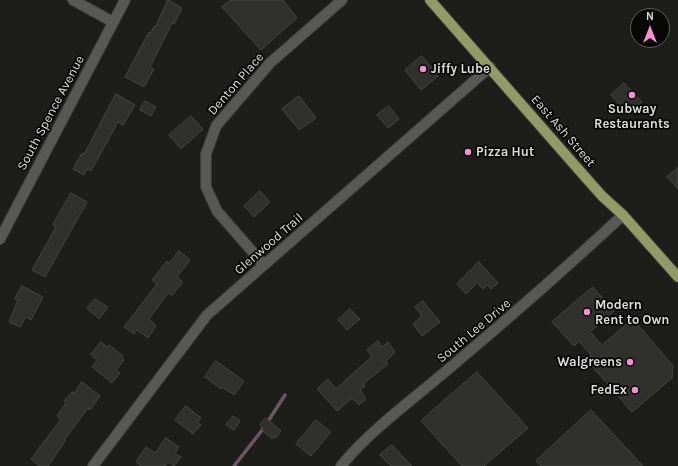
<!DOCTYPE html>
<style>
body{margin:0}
#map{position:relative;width:678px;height:466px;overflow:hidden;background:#1d1e1a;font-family:Karla,sans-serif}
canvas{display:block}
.north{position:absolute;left:630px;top:8px;width:40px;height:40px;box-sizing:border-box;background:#070806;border:1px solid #5d5e5c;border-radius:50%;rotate:0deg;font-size:11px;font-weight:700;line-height:16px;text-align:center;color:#dddedc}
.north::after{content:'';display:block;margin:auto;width:14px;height:18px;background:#f491d4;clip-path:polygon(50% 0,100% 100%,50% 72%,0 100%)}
</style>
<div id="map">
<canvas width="678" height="466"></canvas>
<div class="north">N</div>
</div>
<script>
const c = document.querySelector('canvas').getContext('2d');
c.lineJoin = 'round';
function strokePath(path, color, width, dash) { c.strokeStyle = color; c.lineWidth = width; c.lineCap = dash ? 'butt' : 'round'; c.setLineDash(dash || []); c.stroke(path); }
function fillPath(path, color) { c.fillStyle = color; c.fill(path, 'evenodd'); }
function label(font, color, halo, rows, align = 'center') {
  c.font = font + ' Karla,sans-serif'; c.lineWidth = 3.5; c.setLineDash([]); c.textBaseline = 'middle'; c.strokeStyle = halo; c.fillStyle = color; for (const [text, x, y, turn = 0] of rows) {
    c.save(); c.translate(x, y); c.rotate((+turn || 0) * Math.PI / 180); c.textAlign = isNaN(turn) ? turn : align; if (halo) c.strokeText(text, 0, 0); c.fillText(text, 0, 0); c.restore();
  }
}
strokePath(new Path2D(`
 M234,466L263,429L285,395`), '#6e5565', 3.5);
const building = new Path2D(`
 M168,0L182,8L174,24L172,23L150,67L154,69L144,87L125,77L149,32L151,33L154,26L155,27Z
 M231,0H283L297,18L261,50L222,7Z
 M422,56L438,76L421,90L405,70Z
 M624,83L642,102L628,114L611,95Z
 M116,94L135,105L123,125L118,122L91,171L87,169L84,175L73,169L82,153L84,154Z
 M299,96L316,118L299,130L282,109Z
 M145,101L156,107L151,116L140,110Z
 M389,106L399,119L388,128L377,115Z
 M191,116L203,129L181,149L169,135Z
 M678,168V189L667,177Z
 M260,191L270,202L254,217L244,206Z
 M71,193L87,202L45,277L32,270L56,227L53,225Z
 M179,251L190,260L177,277L183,282L172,295L168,293L149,319L156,326L148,338L137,330L134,334L124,327L157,284L152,280L167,261L169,263Z
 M479,262L498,283L491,289L487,285L483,289L477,283L466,294L457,284Z
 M22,286L43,297L31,320L26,317L20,327L9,322L18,300L15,299Z
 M593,287L614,311L590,332L602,345L633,319L673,366L672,378L632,412L586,359L591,355L579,341L574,346L552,322Z
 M95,299L108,307L99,319L87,308Z
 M423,301L440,322L422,336L413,324L422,316L415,307Z
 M350,309L360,319L347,330L338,320Z
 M378,341L382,347L388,342L395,352L386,361L388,364L363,384L365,386L360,390L366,399L359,405L352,398L337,411L317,389L328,379L336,389L372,356L367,350Z
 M101,342L107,347L109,345L123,356L122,358L124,360L116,370L120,373L112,383L92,367L97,360L91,355Z
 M216,361L244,381L234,395L222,387L221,389L205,377Z
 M477,372L528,428L484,466H462L421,421Z
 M82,382L100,396L90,410L88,408L65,439L66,440L48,466H39L31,459L61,419L57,416L66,403L64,401L72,392L74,393Z
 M186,406L201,418L197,422L201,425L193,434L175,420Z
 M591,410L643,466H541L536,461Z
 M233,416L240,421L234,430L226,425Z
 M266,418L281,431L276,438L274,437L272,439L262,430L263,428L260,425Z
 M316,420L331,432L311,456L296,444Z
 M166,438L179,447L175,453L181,457L174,466L168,462L165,466H141L136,462L146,447L155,453Z
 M392,445L412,466H391L380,455Z`);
fillPath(building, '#30312d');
strokePath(building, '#444541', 1);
const minor = new Path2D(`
 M73,0L113,22
 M0,239L125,0
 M264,265L217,211L206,187V154L216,126L270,63L342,0
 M93,466L207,315L490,67
 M341,466C370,430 416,397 452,366C510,317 567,267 623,215`);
const major = new Path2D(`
 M430,0L579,170L602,196L623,215L678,277`);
strokePath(minor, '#3a3b39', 12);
strokePath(major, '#3a3b39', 12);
strokePath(minor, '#585955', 10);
strokePath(major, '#929b65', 10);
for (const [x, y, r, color] of [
 [423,69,4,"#f491d4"],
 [632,95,4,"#f491d4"],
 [468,152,4,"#f491d4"],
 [587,312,4,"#f491d4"],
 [630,362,4,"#f491d4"],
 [635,390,4,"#f491d4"]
]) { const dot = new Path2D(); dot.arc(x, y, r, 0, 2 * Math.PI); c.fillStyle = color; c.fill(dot); strokePath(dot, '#070806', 1.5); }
label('bold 13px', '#dddedc', '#070806', [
 ["Jiffy Lube",431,69],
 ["Subway",632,109,"center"],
 ["Restaurants",632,124,"center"],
 ["Pizza Hut",476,152],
 ["Modern",595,305],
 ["Rent to Own",595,320],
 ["Walgreens",622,362,"right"],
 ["FedEx",627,390,"right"]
], 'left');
label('13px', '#dddedc', '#070806', [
 ["Denton Place",236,84,-49],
 ["South Spence Avenue",51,113,-62],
 ["East Ash Street",563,131,49],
 ["Glenwood Trail",269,244,-41],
 ["South Lee Drive",474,331,-40]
]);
</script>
